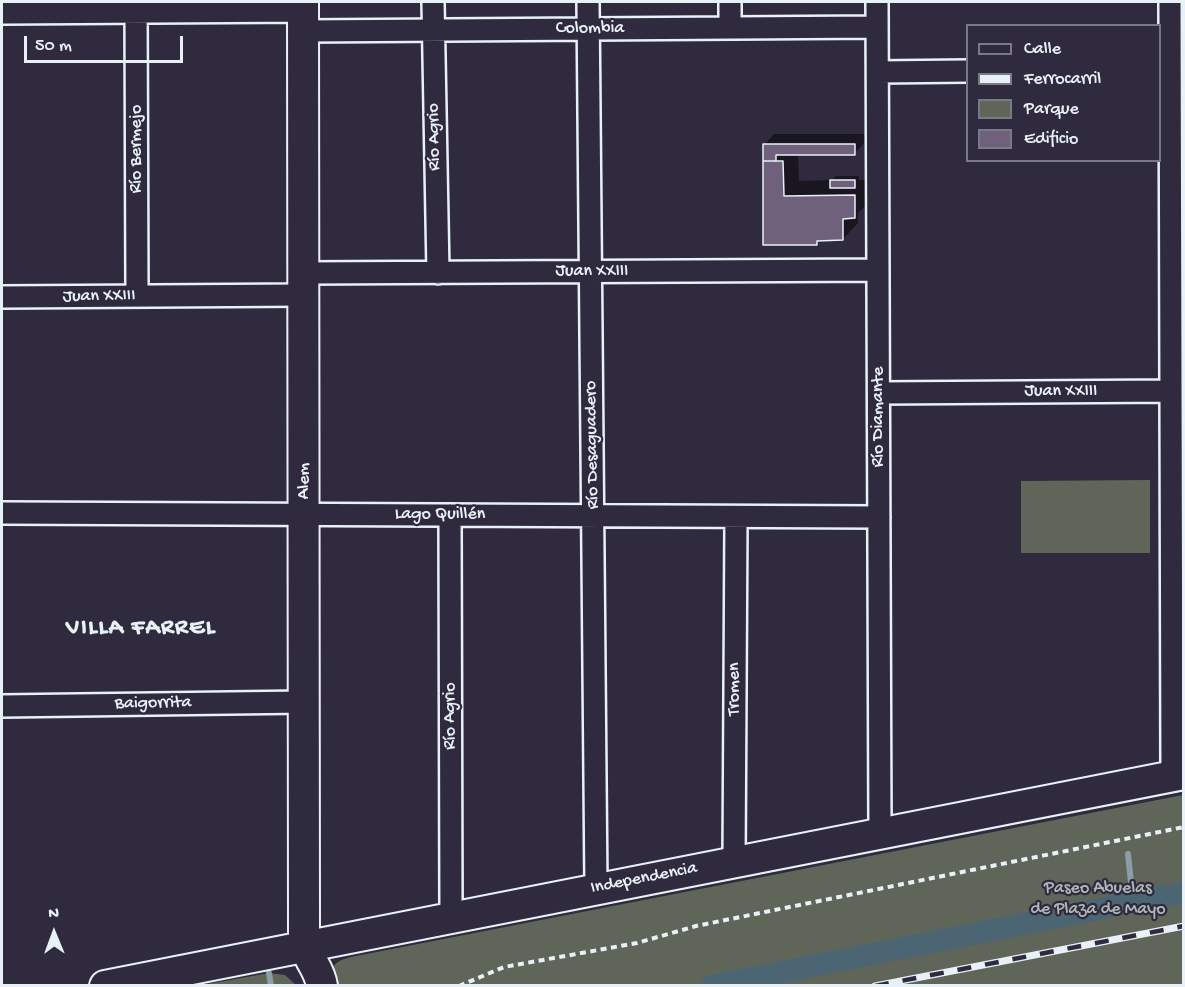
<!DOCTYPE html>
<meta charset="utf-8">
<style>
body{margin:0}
#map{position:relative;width:1185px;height:987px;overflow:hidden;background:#2f2a3d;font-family:"Gochi Hand",sans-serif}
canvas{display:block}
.frame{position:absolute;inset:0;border:3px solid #e8f1f8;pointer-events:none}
.legend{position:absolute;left:966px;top:24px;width:195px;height:138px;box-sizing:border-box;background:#2f2a3d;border:2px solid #797a88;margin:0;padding:8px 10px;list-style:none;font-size:18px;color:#e8f1f8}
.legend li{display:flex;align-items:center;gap:12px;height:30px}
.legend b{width:30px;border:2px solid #797a88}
.north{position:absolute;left:24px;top:903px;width:60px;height:60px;-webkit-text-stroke:4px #2f2a3d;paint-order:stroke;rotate:359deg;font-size:16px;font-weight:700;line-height:24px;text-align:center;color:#e8f1f8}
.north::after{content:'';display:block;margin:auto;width:21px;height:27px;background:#e8f1f8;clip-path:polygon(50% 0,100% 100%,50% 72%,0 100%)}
.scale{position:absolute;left:24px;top:36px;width:159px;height:27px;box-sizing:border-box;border:3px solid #e8f1f8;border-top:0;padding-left:8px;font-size:18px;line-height:21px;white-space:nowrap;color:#e8f1f8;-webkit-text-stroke:4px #2f2a3d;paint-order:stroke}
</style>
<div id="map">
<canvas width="1185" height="987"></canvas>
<div class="frame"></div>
<ul class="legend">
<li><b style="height:8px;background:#2f2a3d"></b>Calle</li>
<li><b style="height:8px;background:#e8f1f8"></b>Ferrocarril</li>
<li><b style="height:16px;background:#5f6659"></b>Parque</li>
<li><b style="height:16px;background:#6f607c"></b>Edificio</li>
</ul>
<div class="north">N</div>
<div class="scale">50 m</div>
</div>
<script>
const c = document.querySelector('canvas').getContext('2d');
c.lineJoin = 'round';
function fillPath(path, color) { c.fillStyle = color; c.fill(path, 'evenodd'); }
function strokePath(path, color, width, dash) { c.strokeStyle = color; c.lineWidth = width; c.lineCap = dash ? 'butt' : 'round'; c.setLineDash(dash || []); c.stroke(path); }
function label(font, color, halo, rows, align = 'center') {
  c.font = font + ' "Gochi Hand",sans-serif'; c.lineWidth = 4.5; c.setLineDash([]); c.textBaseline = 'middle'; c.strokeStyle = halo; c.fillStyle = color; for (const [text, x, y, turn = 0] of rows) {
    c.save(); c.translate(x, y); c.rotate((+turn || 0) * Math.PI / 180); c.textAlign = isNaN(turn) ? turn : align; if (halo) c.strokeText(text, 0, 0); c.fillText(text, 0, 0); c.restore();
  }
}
fillPath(new Path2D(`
 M1150,480V553H1021V481Z
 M1183,795V985L329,986C330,966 333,962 351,957Z
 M269,973L285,975L296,985H202Z`), '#5f6659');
fillPath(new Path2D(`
 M774,134H864V143L854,154H798L799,181L832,180L836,176H859V180H870V201L858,213V223L843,239H821L817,244H765L764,145Z`), '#0007');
strokePath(new Path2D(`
 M1128,854L1133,902
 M269,973L271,986`), '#8a9da8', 6);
strokePath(new Path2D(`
 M712,986L1184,892`), '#4c6573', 22);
const building = new Path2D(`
 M763,144H855V155H776V161H763Z
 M763,161H783L784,196L855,195V218L843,219V240L817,241V245H763Z
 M830,180H855V188H830Z`);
fillPath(building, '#6f607c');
strokePath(building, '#e8f1f8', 1.5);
const street = new Path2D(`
 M136,2L137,296
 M433,2L438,273
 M588,2L596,889
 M730,2V28
 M877,2L880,833
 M1170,2L1172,776
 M2,13L303,11
 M304,31L877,27
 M878,72L968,71
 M305,273L878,270
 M2,297L305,295
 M879,393L1171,391
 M2,513L879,517
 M450,515L451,917
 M2,706L305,702
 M734,862L736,517`);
const secondary = new Path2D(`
 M303,2L304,938C307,961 319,966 322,986
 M105,986L1184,774`);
strokePath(street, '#e8f1f8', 26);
strokePath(secondary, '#e8f1f8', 34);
strokePath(new Path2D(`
 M459,986L504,967L637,943L696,926L1184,827`), '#e8f1f8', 4, [6, 4.5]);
strokePath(street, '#2f2a3d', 21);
strokePath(secondary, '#2f2a3d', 30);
const rail = new Path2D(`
 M875,986L1184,926`);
strokePath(rail, '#e8f1f8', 7);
strokePath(rail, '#2f2a3d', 4.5, [14]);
label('18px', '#e8f1f8', '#2f2a3d', [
 ["Colombia",590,29],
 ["Río Agrio",435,137,-91],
 ["Río Bermejo",137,149,-90],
 ["Juan XXIII",592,272],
 ["Juan XXIII",99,297,-1],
 ["Juan XXIII",1061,392],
 ["Río Diamante",879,417,-90],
 ["Río Desaguadero",593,445,-91],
 ["Alem",305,481,-90],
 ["Lago Quillén",440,515],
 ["Tromen",735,689,-90],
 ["Baigorrita",153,704,-1],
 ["Río Agrio",451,716,-90],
 ["Independencia",644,879,-11]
]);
label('18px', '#b1b9b8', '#2f2a3d', [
 ["Paseo Abuelas",1098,889],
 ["de Plaza de Mayo",1098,910]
]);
c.letterSpacing = '1.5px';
label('bold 24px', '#e8f1f8', '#2f2a3d', [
 ["VILLA FARREL",141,629]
]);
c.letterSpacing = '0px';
</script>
